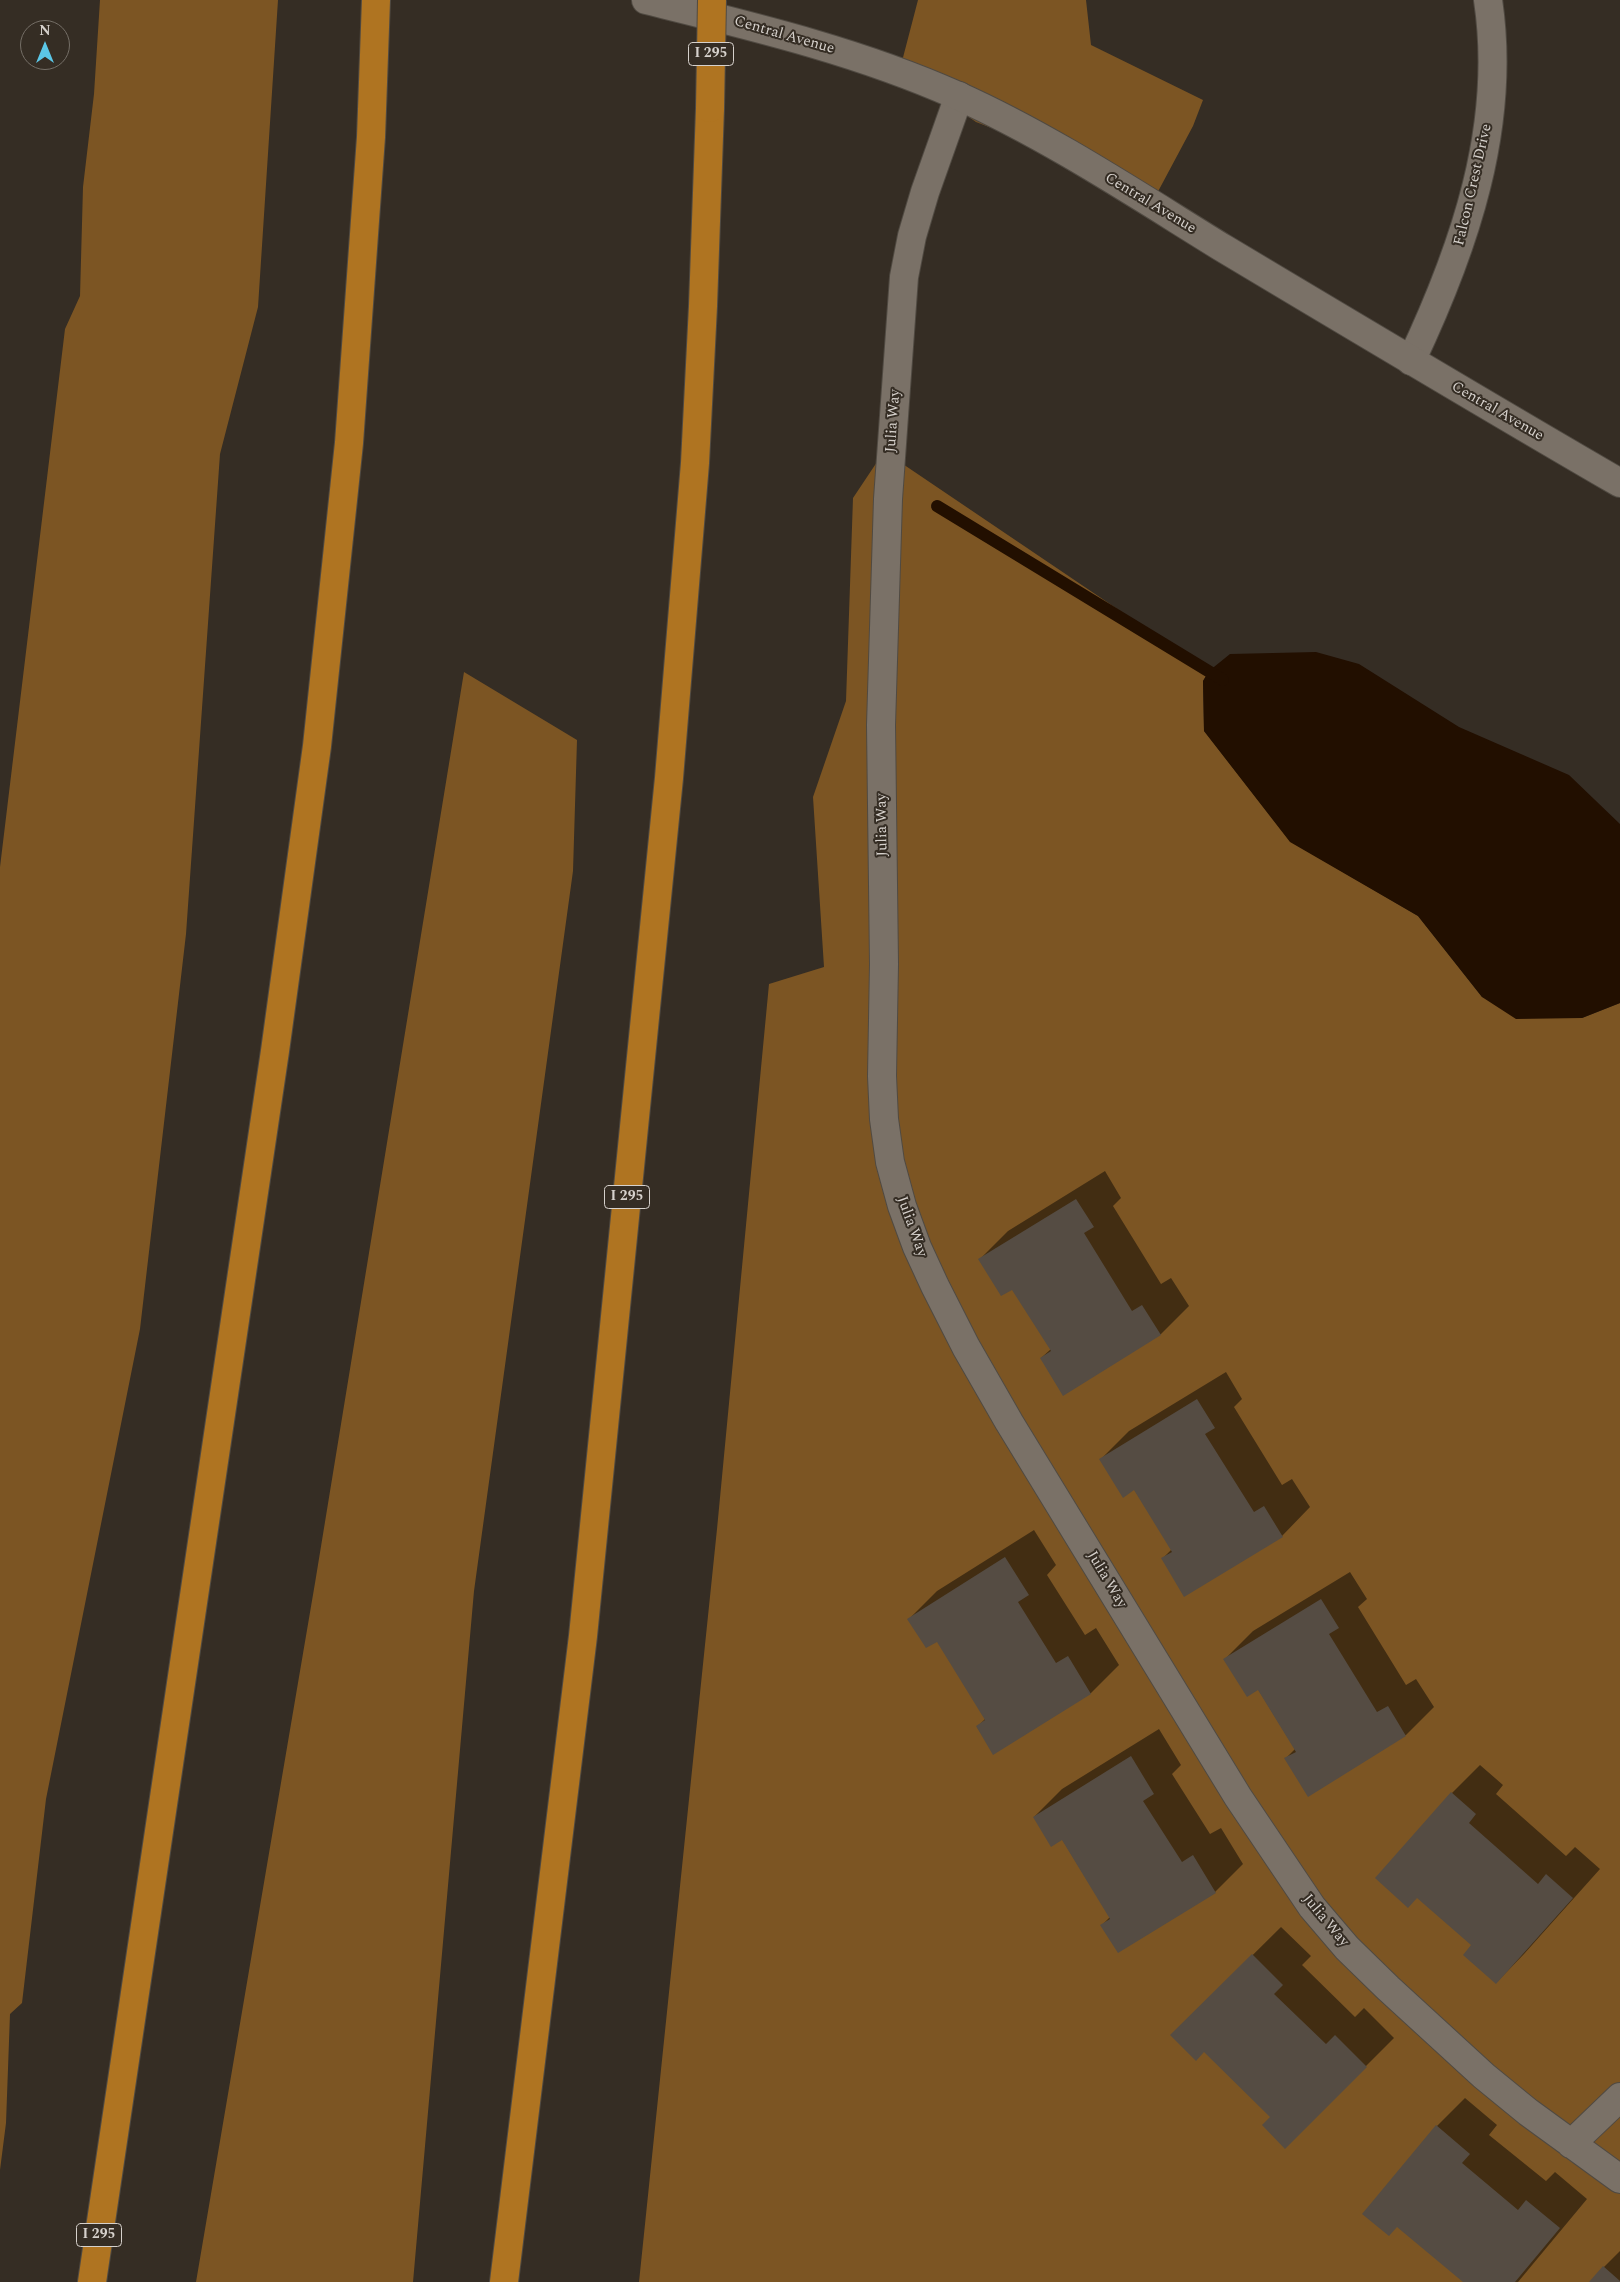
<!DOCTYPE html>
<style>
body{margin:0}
#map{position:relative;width:1620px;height:2282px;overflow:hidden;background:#352d24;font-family:Spectral,serif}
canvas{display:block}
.north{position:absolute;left:20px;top:20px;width:50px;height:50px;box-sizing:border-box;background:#352d24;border:1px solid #756f67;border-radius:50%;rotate:0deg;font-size:14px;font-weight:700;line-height:20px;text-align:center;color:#d6d1cc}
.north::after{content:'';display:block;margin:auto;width:18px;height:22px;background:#5bc7e7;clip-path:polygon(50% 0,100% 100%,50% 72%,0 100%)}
</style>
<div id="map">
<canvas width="1620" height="2282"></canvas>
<div class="north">N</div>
</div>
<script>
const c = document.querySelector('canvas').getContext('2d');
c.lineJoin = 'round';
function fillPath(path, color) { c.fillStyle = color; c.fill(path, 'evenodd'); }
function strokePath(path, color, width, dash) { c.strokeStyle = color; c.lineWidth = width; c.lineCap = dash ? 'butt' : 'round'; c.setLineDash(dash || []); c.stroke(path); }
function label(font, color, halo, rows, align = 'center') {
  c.font = font + ' Spectral,serif'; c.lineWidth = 4; c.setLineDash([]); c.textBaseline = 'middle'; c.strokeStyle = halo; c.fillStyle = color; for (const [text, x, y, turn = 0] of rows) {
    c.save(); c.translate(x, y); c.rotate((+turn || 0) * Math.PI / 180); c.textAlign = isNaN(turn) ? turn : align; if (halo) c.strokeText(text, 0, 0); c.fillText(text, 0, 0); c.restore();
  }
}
fillPath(new Path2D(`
 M100,0H278L258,307L220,454L186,934L140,1329L46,1799L22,2003L10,2014L6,2123L0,2170V867L65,329L80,296L83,187L94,94Z
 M918,0H1086L1091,45L1203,100L1193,126L1146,214L1131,207L1015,137L976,122L900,69Z
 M883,453L891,456L1209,671L1203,681L1204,731L1290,841L1418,916L1482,997L1582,1018L1620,1003V2282H639L717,1529L769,984L824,967L813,797L846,701L853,498Z
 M464,672L577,740L573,871L474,1591L413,2282H196L315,1583Z`), '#7c5523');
fillPath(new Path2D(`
 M1316,652L1359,664L1459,727L1569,775L1620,824V1003L1582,1018L1516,1019L1482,997L1418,916L1290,842L1204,731L1203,681L1209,671L1230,654Z`), '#220f00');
fillPath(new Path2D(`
 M1105,1171L1121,1198L1113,1206L1161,1284L1171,1278L1189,1306L1161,1334L1063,1394L1041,1358L1051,1349L1013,1288L980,1259L1008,1231Z
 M1226,1372L1242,1399L1234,1407L1282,1485L1292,1479L1310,1507L1282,1536L1162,1559L1172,1549L1134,1489L1101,1459L1129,1431Z
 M1034,1530L1056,1565L1047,1575L1085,1635L1096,1628L1119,1665L1091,1693L994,1753L977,1727L986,1718L937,1640L909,1619L937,1591Z
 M1350,1572L1367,1599L1358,1607L1406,1685L1416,1679L1434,1707L1406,1735L1286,1758L1295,1749L1258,1689L1225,1659L1253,1631Z
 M1159,1729L1181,1765L1172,1774L1210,1834L1221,1828L1243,1864L1215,1892L1102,1925L1110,1917L1062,1839L1034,1817L1062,1789Z
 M1480,1765L1503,1785L1496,1794L1566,1856L1575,1847L1600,1869L1524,1954L1496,1983L1473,1945L1452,1793Z
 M1281,1927L1311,1956L1302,1965L1355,2017L1364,2008L1394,2038L1285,2147L1271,2117L1204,2050L1172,2035Z
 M1465,2098L1497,2125L1489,2135L1546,2181L1555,2172L1587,2199L1518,2282H1465L1437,2126Z
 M1620,2251V2282H1590L1604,2267Z`), '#0007');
strokePath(new Path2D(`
 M937,506L1223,680`), '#220f00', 12);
fillPath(new Path2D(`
 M1076,1199L1094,1227L1084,1233L1132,1311L1142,1305L1161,1335L1063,1396L1040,1358L1051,1351L1012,1290L1001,1296L978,1259Z
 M1197,1399L1215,1428L1205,1434L1254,1512L1264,1506L1283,1537L1184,1597L1161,1558L1172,1552L1134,1490L1123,1498L1099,1459Z
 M1005,1557L1029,1595L1018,1602L1056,1663L1068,1656L1091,1694L993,1755L976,1726L985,1720L937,1642L926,1648L907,1619Z
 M1321,1599L1339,1628L1329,1634L1377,1712L1388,1706L1406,1736L1308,1797L1284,1758L1296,1752L1258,1690L1247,1697L1223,1659Z
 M1131,1756L1154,1794L1143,1801L1182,1862L1193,1855L1216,1893L1118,1953L1100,1925L1110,1919L1062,1840L1051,1847L1033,1817Z
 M1451,1792L1476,1814L1469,1823L1538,1884L1546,1874L1573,1898L1496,1984L1463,1955L1471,1945L1417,1898L1408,1908L1375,1878Z
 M1252,1954L1283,1985L1274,1994L1326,2044L1335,2035L1367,2067L1285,2149L1262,2125L1270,2117L1204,2052L1196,2061L1170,2035Z
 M1436,2125L1470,2154L1462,2163L1518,2210L1526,2200L1560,2228L1515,2282H1463L1397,2227L1389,2236L1362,2214Z
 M1603,2266L1620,2281V2282H1589Z`), '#554c43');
const minor = new Path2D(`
 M959,96L925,192L912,236L904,277L888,499L881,725L884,964L882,1076L884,1119L890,1162L902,1206L917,1247L935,1286L966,1347L1009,1422L1238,1797L1312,1907L1347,1948L1388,1988L1484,2076L1528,2112L1620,2179
 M1411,361C1464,249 1507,126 1488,0
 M1571,2144L1620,2097`);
const tertiary = new Path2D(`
 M646,0C751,26 857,51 956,95C1048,136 1137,195 1223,248C1355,327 1487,406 1620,483`);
const motorway = new Path2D(`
 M92,2282L275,1051L317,746L349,443L371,137L376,0
 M504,2282L583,1636L669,778L695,463L703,306L710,108`);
strokePath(minor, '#504a42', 30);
strokePath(tertiary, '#504a42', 30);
strokePath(motorway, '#504a42', 30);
strokePath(minor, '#7a7167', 28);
strokePath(tertiary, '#7a7167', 28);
strokePath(motorway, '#af7421', 28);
const motorwayBridge = new Path2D(`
 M710,108L712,0`);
strokePath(motorwayBridge, '#504a42', 30, []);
strokePath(motorwayBridge, '#af7421', 28);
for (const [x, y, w] of [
 [711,54,45],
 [627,1197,45],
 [99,2235,45]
]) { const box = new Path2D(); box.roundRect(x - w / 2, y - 11.5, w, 23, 4); c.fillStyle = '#352d24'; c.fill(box); strokePath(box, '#d6d1cc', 1); }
label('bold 14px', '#d6d1cc', null, [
 ["I 295",711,54],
 ["I 295",627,1197],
 ["I 295",99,2235]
]);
label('15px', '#d6d1cc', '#352d24', [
 ["Central Avenue",784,36,16],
 ["Falcon Crest Drive",1474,185,-77],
 ["Central Avenue",1150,204,31],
 ["Central Avenue",1497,412,30],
 ["Julia Way",894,421,-86],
 ["Julia Way",883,825,-91],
 ["Julia Way",911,1227,70],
 ["Julia Way",1106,1580,59],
 ["Julia Way",1325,1921,50]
]);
</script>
